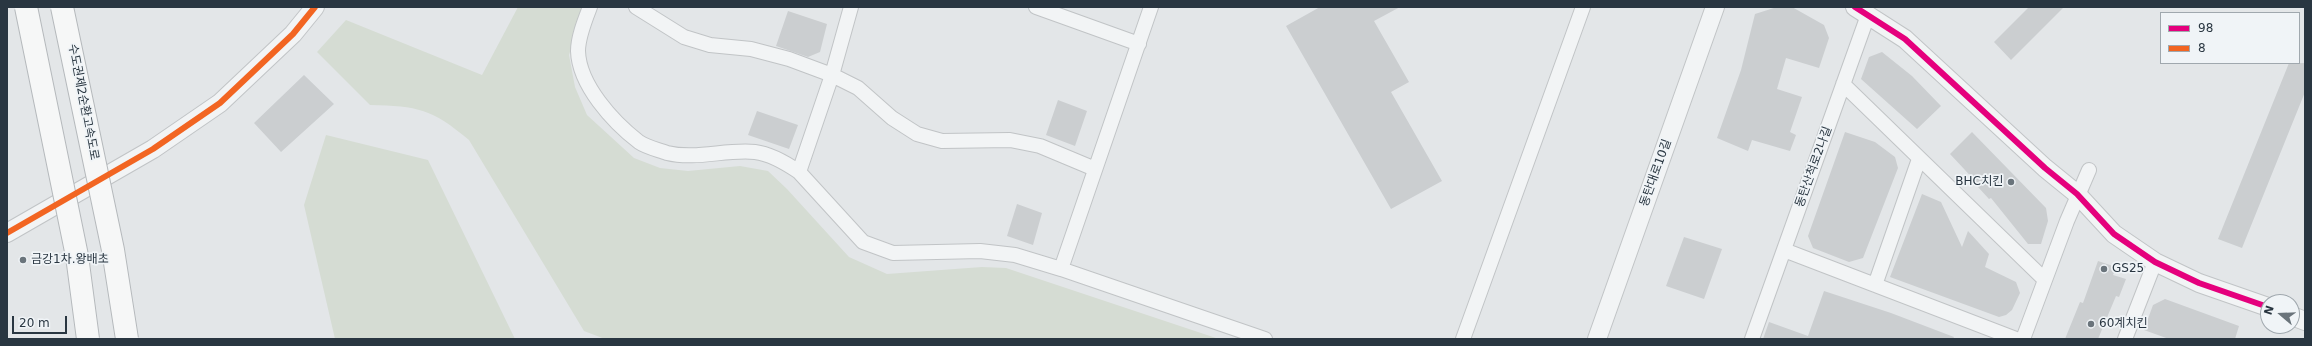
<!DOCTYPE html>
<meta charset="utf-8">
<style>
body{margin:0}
#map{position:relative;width:2312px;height:346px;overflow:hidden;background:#e3e6e8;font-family:"DejaVu Sans",sans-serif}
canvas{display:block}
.frame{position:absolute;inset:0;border:8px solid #293641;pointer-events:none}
.legend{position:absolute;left:2160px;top:12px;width:140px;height:52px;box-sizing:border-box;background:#f0f4f7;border:1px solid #a0a8ae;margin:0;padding:5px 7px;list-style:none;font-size:12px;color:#293641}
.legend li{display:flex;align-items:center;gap:8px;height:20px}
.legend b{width:20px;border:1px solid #a0a8ae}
.north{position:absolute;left:2260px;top:294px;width:40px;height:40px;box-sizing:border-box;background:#f0f4f7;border:1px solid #a0a8ae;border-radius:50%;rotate:289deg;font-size:11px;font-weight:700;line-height:16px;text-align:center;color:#293641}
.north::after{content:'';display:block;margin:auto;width:14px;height:18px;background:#6a747b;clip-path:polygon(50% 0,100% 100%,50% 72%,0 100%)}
.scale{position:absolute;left:12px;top:316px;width:55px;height:18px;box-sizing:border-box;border:2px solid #293641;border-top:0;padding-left:5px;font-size:12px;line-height:14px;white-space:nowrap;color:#293641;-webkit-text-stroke:3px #f0f4f7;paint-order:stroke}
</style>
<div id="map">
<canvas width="2312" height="346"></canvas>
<div class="frame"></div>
<ul class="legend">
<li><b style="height:5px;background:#e5007d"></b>98</li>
<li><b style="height:5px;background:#f26522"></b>8</li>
</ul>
<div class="north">N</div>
<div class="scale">20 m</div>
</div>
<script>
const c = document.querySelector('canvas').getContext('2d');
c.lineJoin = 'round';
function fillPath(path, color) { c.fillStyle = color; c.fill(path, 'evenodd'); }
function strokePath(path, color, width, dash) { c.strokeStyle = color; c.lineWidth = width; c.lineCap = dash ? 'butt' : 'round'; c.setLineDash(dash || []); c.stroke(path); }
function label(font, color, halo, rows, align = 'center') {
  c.font = font + ' "DejaVu Sans","Noto Sans KR",sans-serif'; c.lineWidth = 3.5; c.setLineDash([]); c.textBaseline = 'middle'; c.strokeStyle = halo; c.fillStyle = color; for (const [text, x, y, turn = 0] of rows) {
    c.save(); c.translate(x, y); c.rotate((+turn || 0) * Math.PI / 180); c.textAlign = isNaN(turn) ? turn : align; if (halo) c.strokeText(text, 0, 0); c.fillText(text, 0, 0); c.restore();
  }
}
fillPath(new Path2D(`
 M518,7H584L569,55L575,87L587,115L634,158L660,168L688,171L740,166L768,171L787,189L849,257L887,274L982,267L1006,268L1219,339H605L584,331L469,140C432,109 418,106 370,105L317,52L346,20L482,75Z
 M326,135L428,160L515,339H335L304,205Z`), '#d5dcd3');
fillPath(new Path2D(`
 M1320,7H1400L1374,21L1409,82L1391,92L1442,181L1391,209L1286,26Z
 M1777,7H1792L1824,25L1829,38L1819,68L1786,58L1777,89L1802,97L1790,132L1796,135L1790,151L1752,140L1748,151L1717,138L1741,70L1755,14Z
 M2029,7H2064L2011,60L1994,42Z
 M788,11L827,24L820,52L808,57L776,46Z
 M1882,52L1912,76L1941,106L1917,129L1861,79L1869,57Z
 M2289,63H2305V92L2242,248L2218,239Z
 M304,75L334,104L281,152L254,123Z
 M1058,100L1087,111L1075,146L1046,135Z
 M757,111L798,125L789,149L748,135Z
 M1845,132L1875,142L1895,157L1898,168L1863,258L1849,262L1813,248L1808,236Z
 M1972,132L2046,208L2048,221L2041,244H2028L1991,198L1989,199L1978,187L1979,185L1950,154Z
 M1922,194L1941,202L1962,247L1968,231L1989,254L1985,267L2016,282L2020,293L2012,310L2006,315L1999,317L1890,277Z
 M1017,204L1042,213L1033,245L1007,236Z
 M1684,237L1722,249L1704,299L1666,286Z
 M2098,261L2116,267L2113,275L2126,279L2119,297L2116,296L2098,339H2065L2080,302L2083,303Z
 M1824,291L1891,313L1954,337L1953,339H1763L1769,322L1808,336Z
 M2165,299L2239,326L2235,339H2169L2144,330L2153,305Z`), '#cbced0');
const minor = new Path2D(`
 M590,7C585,20 578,37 578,51C579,85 613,122 639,142C646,147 659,150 667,153C696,160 726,149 755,152C771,154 786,163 799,172
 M636,7L684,37L710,45L751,49L789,59L832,75L799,172L863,242L893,253L980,251L1015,255L1061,269
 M851,7L832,75L858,88L892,118L917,134L942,141L1010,140L1040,146L1095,169
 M1036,7L1139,44
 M1151,7L1061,269L1265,339
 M1843,84L2045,280
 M1784,250L2016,339
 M1875,285L1919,159
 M1463,339L1583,7
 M1752,339L1868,15
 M2023,339L2067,221L2089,170
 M2125,339L2155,262`);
const tertiary = new Path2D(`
 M1855,7L1905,39L2045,168L2077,194L2114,234L2155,262L2199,283L2268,307
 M7,233L153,149L220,103L293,34L315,7
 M2292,316L2305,321
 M1597,339L1715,7`);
strokePath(minor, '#c1c4c6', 16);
strokePath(tertiary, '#c1c4c6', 20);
strokePath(minor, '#f2f4f5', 14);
strokePath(tertiary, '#f2f4f5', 18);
const motorwayBridge = new Path2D(`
 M26,7L77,256L88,339
 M62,7L113,250L127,339`);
strokePath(motorwayBridge, '#b5b9bc', 24, []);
strokePath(motorwayBridge, '#f6f7f7', 22);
strokePath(new Path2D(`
 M1855,7L1905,39L2045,168L2077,194L2114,234L2155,262L2199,283L2268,307`), '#e5007d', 6);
strokePath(new Path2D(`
 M7,233L153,149L220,103L293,34L315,7`), '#f26522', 6);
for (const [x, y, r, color] of [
 [2011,182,4,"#6a747b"],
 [23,260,4,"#6a747b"],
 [2104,269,4,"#6a747b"],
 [2091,324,4,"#6a747b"]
]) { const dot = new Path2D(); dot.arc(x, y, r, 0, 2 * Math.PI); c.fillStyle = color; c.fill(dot); strokePath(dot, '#f0f4f7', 1.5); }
label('12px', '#293641', '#f0f4f7', [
 ["수도권제2순환고속도로",83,102,79],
 ["동탄산척로2나길",1814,167,-70],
 ["동탄대로10길",1656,173,-70]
]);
label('12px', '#293641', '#f0f4f7', [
 ["BHC치킨",2003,182,"right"],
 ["금강1차.왕배초",31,260],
 ["GS25",2112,269],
 ["60계치킨",2099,324]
], 'left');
</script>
